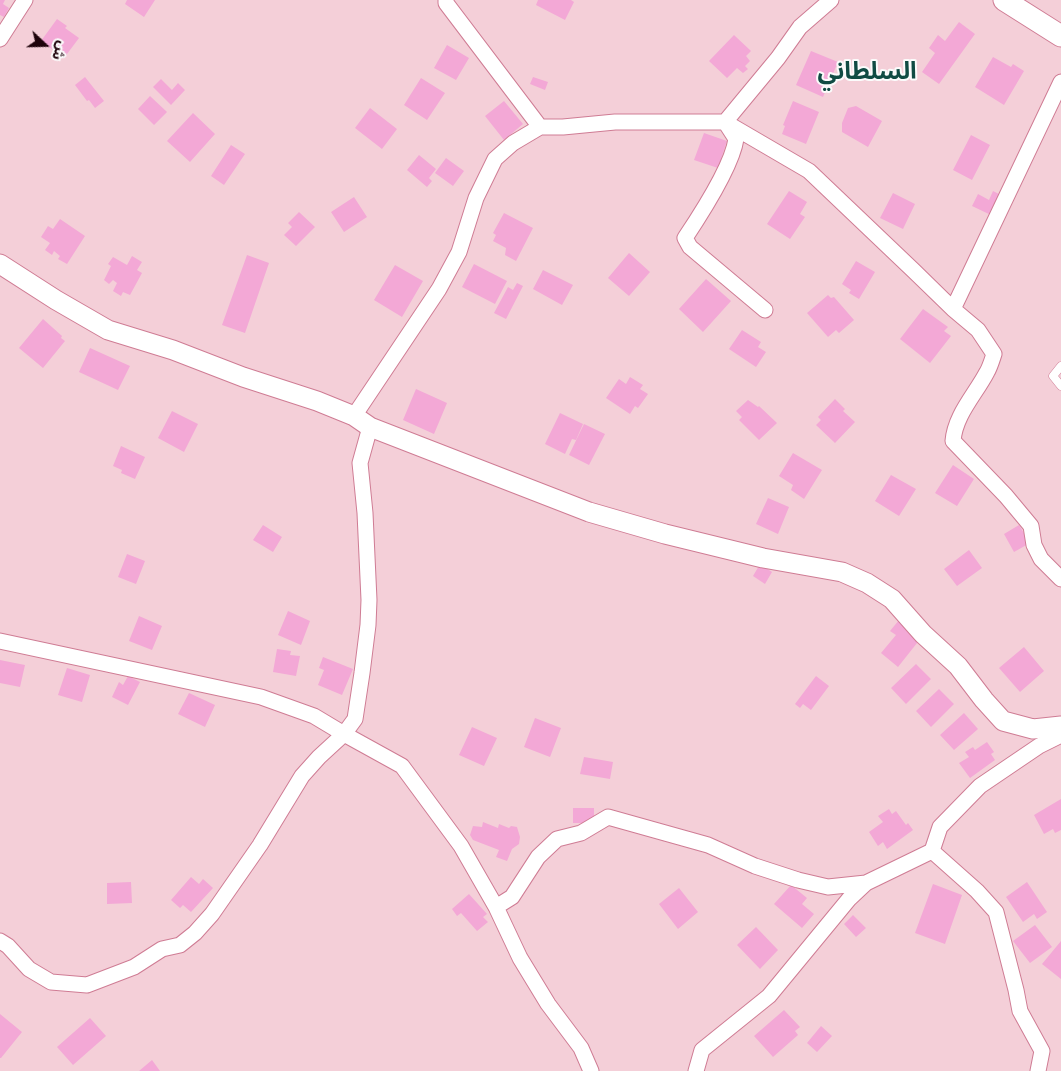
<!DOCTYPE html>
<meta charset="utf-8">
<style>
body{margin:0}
#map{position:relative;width:1061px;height:1071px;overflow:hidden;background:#f4cfd8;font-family:Signika,"Noto Sans Arabic",sans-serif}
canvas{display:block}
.north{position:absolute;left:20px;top:20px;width:50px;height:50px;-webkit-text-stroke:4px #fbfbfb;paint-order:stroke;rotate:111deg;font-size:14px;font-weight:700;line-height:20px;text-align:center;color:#1e030b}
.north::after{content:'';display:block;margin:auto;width:18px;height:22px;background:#1e030b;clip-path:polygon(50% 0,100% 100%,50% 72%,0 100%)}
</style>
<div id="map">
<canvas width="1061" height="1071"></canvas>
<div class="north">ش</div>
</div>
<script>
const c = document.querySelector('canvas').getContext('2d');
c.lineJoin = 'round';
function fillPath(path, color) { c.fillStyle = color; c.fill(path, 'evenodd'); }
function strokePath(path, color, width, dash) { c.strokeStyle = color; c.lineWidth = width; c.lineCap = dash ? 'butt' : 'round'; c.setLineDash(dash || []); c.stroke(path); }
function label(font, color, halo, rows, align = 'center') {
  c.font = font + ' Signika,"Noto Sans Arabic",sans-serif'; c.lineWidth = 4; c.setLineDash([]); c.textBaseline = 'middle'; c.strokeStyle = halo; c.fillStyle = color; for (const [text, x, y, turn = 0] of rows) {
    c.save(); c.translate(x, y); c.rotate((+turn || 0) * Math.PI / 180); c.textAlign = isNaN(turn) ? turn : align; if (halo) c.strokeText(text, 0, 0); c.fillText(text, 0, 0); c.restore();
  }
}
fillPath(new Path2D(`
 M0,0H5L3,4L9,8L4,17L0,15Z
 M127,0H155L144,17L125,4Z
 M538,0H571L574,2L565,20L536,5Z
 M57,19L67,26L65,28L79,38L64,58L41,41Z
 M959,22L975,34L939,84L922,72L935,53L929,48L938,35L945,41Z
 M734,35L751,51L746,56L750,61L745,66L748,69L743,73L737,68L727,78L709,61Z
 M447,45L469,58L456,80L434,68Z
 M811,51L838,62L823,97L796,85Z
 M993,57L1011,67L1013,64L1024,71L1004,105L975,87Z
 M85,77L104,101L95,108L89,100L87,101L75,85Z
 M533,77L548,82L545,90L530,84Z
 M421,78L445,93L427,120L404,105Z
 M161,79L172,90L178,83L185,90L171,105L153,87Z
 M150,96L167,112L154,125L138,109Z
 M504,101L523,124L504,140L485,116Z
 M793,101L819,112L806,144L782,134L785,126L783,125Z
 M856,106L882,121L868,147L842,132V123L848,108Z
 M370,108L397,129L382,149L355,128Z
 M193,113L215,134L190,162L167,141Z
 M704,133L727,141L718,168L694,160Z
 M971,135L990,145L972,180L953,170Z
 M231,145L245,154L224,185L211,176Z
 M419,155L436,169L429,178L432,181L427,187L407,170Z
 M446,158L464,171L453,186L435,173Z
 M789,191L807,202L800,214L805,217L790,239L767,224Z
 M993,191L1003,196L993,216L972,206L978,194L989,200Z
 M893,193L915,204L903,229L880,218Z
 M354,197L367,217L344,232L331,212Z
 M299,212L315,227L296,246L284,235L292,227L288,223Z
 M504,213L533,228L516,261L505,255L506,248L493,241L496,235L493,233Z
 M60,219L85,236L67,264L58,259L60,256L54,251L52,255L45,250L50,243L41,237L48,226L53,229Z
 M629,253L650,272L629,296L608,278Z
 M247,255L269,263L245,333L222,325Z
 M132,256L142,262L137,270L142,273L130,295L123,292L121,296L113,291L117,283L113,280L109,284L104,280L111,266L108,264L113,257L127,265Z
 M856,261L875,272L859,299L849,293L851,290L842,284Z
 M474,264L507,281L495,304L462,287Z
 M395,265L423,281L402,317L374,300Z
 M543,270L573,285L562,305L533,289Z
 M706,279L731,301L703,332L679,309Z
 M517,283L523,286L506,319L494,313L508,287L513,290Z
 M828,295L831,298L834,297L854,320L839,333L836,330L828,337L807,313Z
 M923,309L948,327L944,331L951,336L930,363L900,339Z
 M43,319L62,336L61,338L65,341L43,368L19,348Z
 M742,330L761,342L758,347L766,352L756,367L729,349Z
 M90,348L130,366L118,390L79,372Z
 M630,377L643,385L640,389L648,394L638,408L635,406L630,414L606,398L619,379L626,384Z
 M416,389L447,403L434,434L403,420Z
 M835,399L845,409L843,411L855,422L835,443L816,425L821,420L818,417Z
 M748,400L758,407L759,406L777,423L759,440L739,420L742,417L736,411Z
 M172,411L198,424L184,452L158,438Z
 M560,413L583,424L576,440L572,439L565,454L545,444Z
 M584,424L605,434L589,465L569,455Z
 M121,446L145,457L135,479L121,473L122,470L113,466Z
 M793,453L822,470L804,499L791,490L793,485L779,476Z
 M953,465L974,479L957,506L935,493Z
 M891,475L916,489L899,516L875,501Z
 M768,498L789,507L778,534L756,524Z
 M263,525L282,537L273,552L253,540Z
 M1019,525L1030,543L1014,552L1004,534Z
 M969,550L982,568L957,586L944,569Z
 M127,554L145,561L136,584L118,577Z
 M760,564L772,572L765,584L753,576Z
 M288,611L310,621L301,645L278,635Z
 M139,616L162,626L152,650L129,641Z
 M899,620L921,638L898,667L881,653L896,635L890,631Z
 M1024,647L1044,671L1020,692L999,668Z
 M277,649L291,651L290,655L300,656L296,676L273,672Z
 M323,657L353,669L342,695L318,685L324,670L319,668Z
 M0,660L25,665L20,687L0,683Z
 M916,664L931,679L906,704L891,688Z
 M67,668L90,675L82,702L58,695Z
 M128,676L140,682L128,705L112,697L119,682L123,685Z
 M816,676L829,686L811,710L803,704L800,708L795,704Z
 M939,689L954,704L931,727L916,711Z
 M189,693L215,705L205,727L178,714Z
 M964,713L978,729L954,750L940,735Z
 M535,718L561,728L550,757L524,747Z
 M472,727L497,738L484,766L459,755Z
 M987,742L994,752L991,754L995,760L970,778L959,763L969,757L965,752L973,747L975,750Z
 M584,757L613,762L610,779L580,774Z
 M1061,799V830L1055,833L1053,829L1044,834L1034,815Z
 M573,808H594V823H573Z
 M889,809L892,814L896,811L906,825L908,823L913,830L887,849L883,842L878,846L869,832L883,822L878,816Z
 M483,822L498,828L499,824L509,828L511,826L517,827L520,837L519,844L512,849L507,861L496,857L499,850L473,840L470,835L473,826L482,827Z
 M191,877L199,884L203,879L213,888L191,912L183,905L180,908L171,900Z
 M131,882L132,903L107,904V883Z
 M1027,882L1047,912L1037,919L1034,914L1023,922L1006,897Z
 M933,884L962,895L945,944L915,933Z
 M791,885L807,898L802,904L814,914L802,928L774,904Z
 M679,888L698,912L678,929L659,904Z
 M469,894L487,914L483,917L488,922L477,931L461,913L457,916L452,909Z
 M853,915L866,928L856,937L844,924Z
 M1035,925L1052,947L1030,963L1013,941Z
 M756,927L778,950L760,969L737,945Z
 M1061,941V979L1042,964Z
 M784,1010L800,1027L795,1031L798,1035L773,1057L754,1036Z
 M0,1014L22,1032L1,1058H0Z
 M90,1018L106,1036L73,1065L57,1047Z
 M821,1026L832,1036L817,1052L807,1043Z
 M152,1060L160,1071H139Z`), '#f3a8d6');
const service = new Path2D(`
 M1061,366L1053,376L1061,386`);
const minor = new Path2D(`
 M446,0V3L540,127
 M831,0L800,27L778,58L725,122L809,171L914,271L953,309L978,330L994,354C992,360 990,367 987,372C975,395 955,415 953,441L1006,496L1031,526L1034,545L1041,559L1061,579
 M0,39L25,0
 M953,309L1061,82
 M354,416L439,289L459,252L476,198L495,159L513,143L540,127H563L615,122H725L736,139C732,166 701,214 685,238L690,247L765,310
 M0,641L261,697L314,716L344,734L355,719L362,673L368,625L369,600L365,513L360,463L370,427
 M932,851L940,827L980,786L1039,746L1061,735
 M0,941L8,946L29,969L51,982L87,985L134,967L162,949L180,945L195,933L212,914L260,845L302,776L319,757L344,734L402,766L461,846L496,907
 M591,1071L581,1048L548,1004L520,958L496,907L512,897L538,857L557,839L581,833L608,817L708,845L755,866L798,880L828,887L866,883
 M696,1071L702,1050L769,996L849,899L866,883L932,851L977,891L996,912L1016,990L1020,1011L1042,1051L1038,1071`);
const tertiary = new Path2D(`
 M0,264L56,300L108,330L173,350L243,377L317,401L354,416L370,427L589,512L665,534L763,558L842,572L867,583L892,599L923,634L958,666L984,700L1003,721L1033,729L1061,726`);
const secondary = new Path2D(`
 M1004,0L1061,36`);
strokePath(service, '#cf7c94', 9);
strokePath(minor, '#cf7c94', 17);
strokePath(tertiary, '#cf7c94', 21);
strokePath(secondary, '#cf7c94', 23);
strokePath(service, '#fff', 8);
strokePath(minor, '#fff', 15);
strokePath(tertiary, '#fff', 19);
strokePath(secondary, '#fff', 21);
label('bold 24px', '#104b43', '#fbfbfb', [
 ["السلطاني",867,73]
]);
</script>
